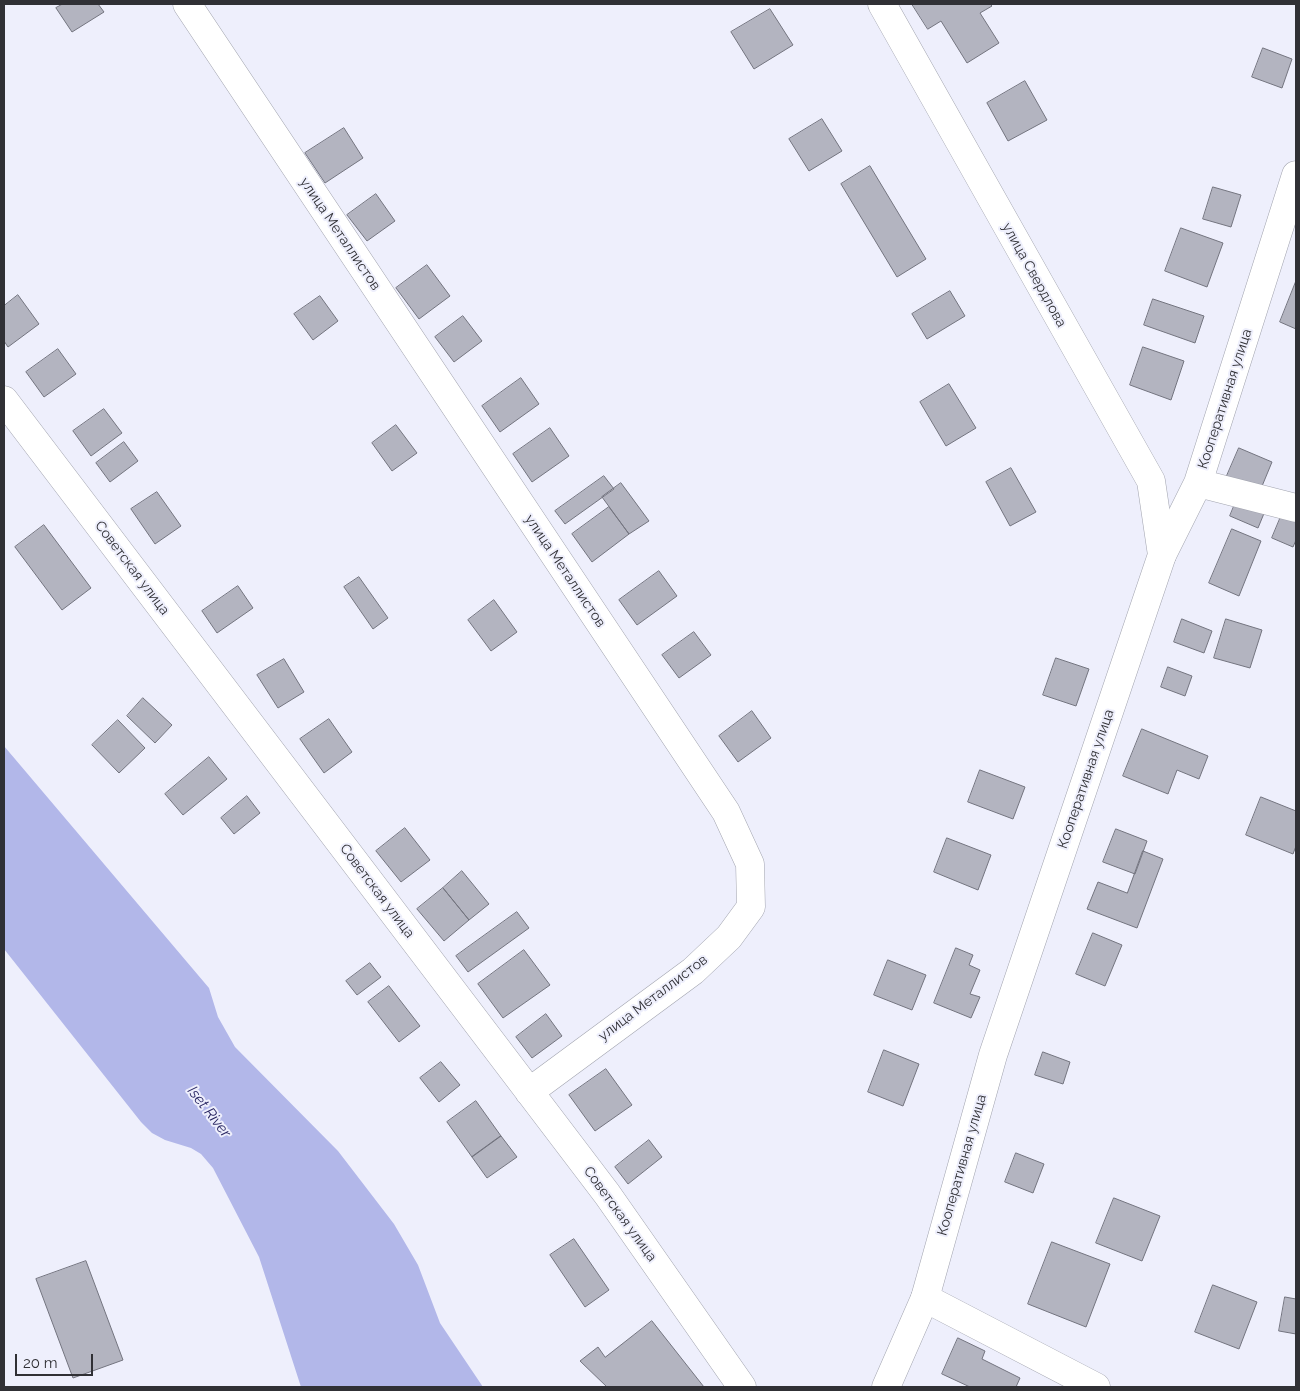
<!DOCTYPE html>
<meta charset="utf-8">
<style>
body{margin:0}
#map{position:relative;width:1300px;height:1391px;overflow:hidden;background:#eeeffc;font-family:Raleway,sans-serif}
canvas{display:block}
.frame{position:absolute;inset:0;border:5px solid #303035;pointer-events:none}
.scale{position:absolute;left:15px;top:1354px;width:78px;height:22px;box-sizing:border-box;border:2px solid #303035;border-top:0;padding-left:6px;font-size:15px;line-height:18px;white-space:nowrap;color:#303035;-webkit-text-stroke:4px #eeeffc;paint-order:stroke}
</style>
<div id="map">
<canvas width="1300" height="1391"></canvas>
<div class="frame"></div>
<div class="scale">20 m</div>
</div>
<script>
const c = document.querySelector('canvas').getContext('2d');
c.lineJoin = 'round';
function fillPath(path, color) { c.fillStyle = color; c.fill(path, 'evenodd'); }
function strokePath(path, color, width, dash) { c.strokeStyle = color; c.lineWidth = width; c.lineCap = dash ? 'butt' : 'round'; c.setLineDash(dash || []); c.stroke(path); }
function label(font, color, halo, rows, align = 'center') {
  c.font = font + ' Raleway,sans-serif'; c.lineWidth = 4; c.setLineDash([]); c.textBaseline = 'middle'; c.strokeStyle = halo; c.fillStyle = color; for (const [text, x, y, turn = 0] of rows) {
    c.save(); c.translate(x, y); c.rotate((+turn || 0) * Math.PI / 180); c.textAlign = isNaN(turn) ? turn : align; if (halo) c.strokeText(text, 0, 0); c.fillText(text, 0, 0); c.restore();
  }
}
fillPath(new Path2D(`
 M4,746L209,988L218,1017L235,1047L338,1151L394,1224L418,1265L440,1323L483,1387H301L259,1257L213,1168L201,1154L191,1148L165,1140L152,1133L141,1122L4,949Z`), '#b2b7e9');
const building = new Path2D(`
 M63,4H98L104,12L72,32L56,8Z
 M912,4H990L992,6L980,13L999,43L967,63L941,21L928,29Z
 M770,9L793,45L754,69L731,32Z
 M1263,48L1292,59L1282,88L1252,77Z
 M1025,81L1047,120L1008,141L987,103Z
 M822,119L842,151L809,171L789,139Z
 M344,128L363,158L325,183L305,153Z
 M870,166L926,259L897,277L841,184Z
 M1213,187L1241,195L1231,227L1203,219Z
 M376,194L395,221L367,241L347,215Z
 M1181,228L1223,243L1207,287L1165,271Z
 M427,265L450,296L419,319L396,288Z
 M1296,281V329L1280,322Z
 M950,291L965,316L927,339L912,314Z
 M18,295L39,324L8,347L4,341V306Z
 M320,296L338,321L313,340L294,314Z
 M1153,299L1204,316L1195,343L1144,325Z
 M463,316L482,341L454,362L435,337Z
 M1143,347L1184,361L1171,400L1130,385Z
 M58,349L76,374L44,397L26,372Z
 M521,378L539,404L500,432L482,406Z
 M949,384L976,428L946,446L920,402Z
 M104,409L122,433L91,456L73,431Z
 M396,425L417,453L392,471L372,443Z
 M550,428L569,456L532,482L513,454Z
 M124,442L138,461L110,482L96,463Z
 M1239,448L1272,462L1260,491L1226,478Z
 M1011,468L1036,512L1010,526L986,482Z
 M604,476L614,489L565,524L555,511Z
 M621,483L649,521L629,534L602,497Z
 M157,492L181,526L155,544L131,509Z
 M1237,499L1265,511L1258,528L1230,516Z
 M609,507L629,534L592,562L572,534Z
 M1282,514L1296,520V540L1293,547L1272,538Z
 M44,525L91,588L62,610L15,547Z
 M1232,529L1261,541L1239,596L1209,583Z
 M659,571L677,596L637,625L619,600Z
 M359,577L388,618L373,629L344,587Z
 M238,586L253,608L217,633L202,611Z
 M494,600L517,632L491,651L468,620Z
 M1182,619L1212,631L1204,653L1174,642Z
 M1226,619L1262,630L1250,668L1214,658Z
 M694,632L711,655L679,678L662,655Z
 M1056,658L1089,669L1076,706L1043,695Z
 M284,659L304,692L278,708L257,675Z
 M1168,667L1192,676L1185,696L1161,687Z
 M143,698L172,725L155,743L127,716Z
 M752,711L771,738L738,762L719,736Z
 M329,719L352,752L324,773L300,739Z
 M118,720L145,748L119,773L92,745Z
 M1142,729L1208,756L1199,779L1177,770L1168,794L1123,776Z
 M209,757L227,779L183,815L165,794Z
 M980,770L1025,787L1013,819L968,802Z
 M247,796L260,813L234,834L221,818Z
 M1261,797L1296,811V846L1293,854L1246,835Z
 M405,828L430,860L401,882L376,851Z
 M1116,829L1147,841L1135,874L1103,862Z
 M947,838L991,855L978,890L934,872Z
 M1143,851L1163,859L1137,928L1087,909L1098,882L1127,893Z
 M462,871L489,904L469,920L443,888Z
 M443,888L469,920L444,941L417,909Z
 M517,912L529,928L468,972L456,956Z
 M1093,933L1122,945L1105,986L1076,974Z
 M956,948L973,955L969,965L980,970L970,994L980,997L971,1018L934,1003Z
 M524,950L550,985L503,1018L478,984Z
 M888,960L926,975L912,1010L874,995Z
 M370,963L381,977L357,995L346,981Z
 M389,986L420,1026L399,1042L368,1002Z
 M546,1014L562,1036L532,1058L516,1037Z
 M884,1050L919,1064L903,1106L868,1092Z
 M1043,1052L1070,1062L1063,1084L1035,1075Z
 M441,1062L460,1085L439,1102L420,1078Z
 M606,1069L632,1105L595,1131L569,1095Z
 M476,1101L501,1136L472,1157L447,1122Z
 M501,1136L517,1157L487,1178L472,1157Z
 M649,1140L662,1157L628,1184L615,1167Z
 M1016,1153L1044,1164L1033,1193L1005,1182Z
 M1114,1198L1160,1216L1142,1261L1096,1243Z
 M574,1239L609,1290L585,1307L550,1255Z
 M1052,1242L1110,1264L1086,1327L1028,1304Z
 M86,1261L123,1360L73,1378L36,1279Z
 M1213,1285L1257,1302L1239,1349L1195,1332Z
 M1285,1297L1296,1299V1334L1279,1331Z
 M652,1321L704,1387H607L580,1361L598,1347L605,1357Z
 M958,1338L985,1351L982,1359L1020,1378L1016,1387H970L942,1374Z`);
fillPath(building, '#b3b4c0');
strokePath(building, '#73747f', 1);
const minor = new Path2D(`
 M187,4L726,812L750,864L751,907L729,937L693,971L529,1092
 M4,400L607,1194L742,1387
 M1198,483L1296,508
 M1162,555L1198,483L1296,175
 M925,1298L1096,1387`);
const major = new Path2D(`
 M882,4L1151,481L1162,555L993,1055L925,1298L886,1387`);
strokePath(minor, '#a2a4af', 29);
strokePath(major, '#a2a4af', 29);
strokePath(minor, '#fff', 28);
strokePath(major, '#fff', 28);
label('14px', '#303035', '#eeeffc', [
 ["улица Металлистов",340,234,56],
 ["улица Свердлова",1034,275,61],
 ["Кооперативная улица",1225,399,-72],
 ["Советская улица",132,568,53],
 ["улица Металлистов",565,571,56],
 ["Кооперативная улица",1086,779,-71],
 ["Советская улица",377,891,53],
 ["улица Металлистов",653,998,-37],
 ["Кооперативная улица",962,1165,-74],
 ["Советская улица",620,1214,54]
]);
label('italic 15px', '#2a2763', '#eeeffc', [
 ["Iset River",209,1112,52]
]);
</script>
